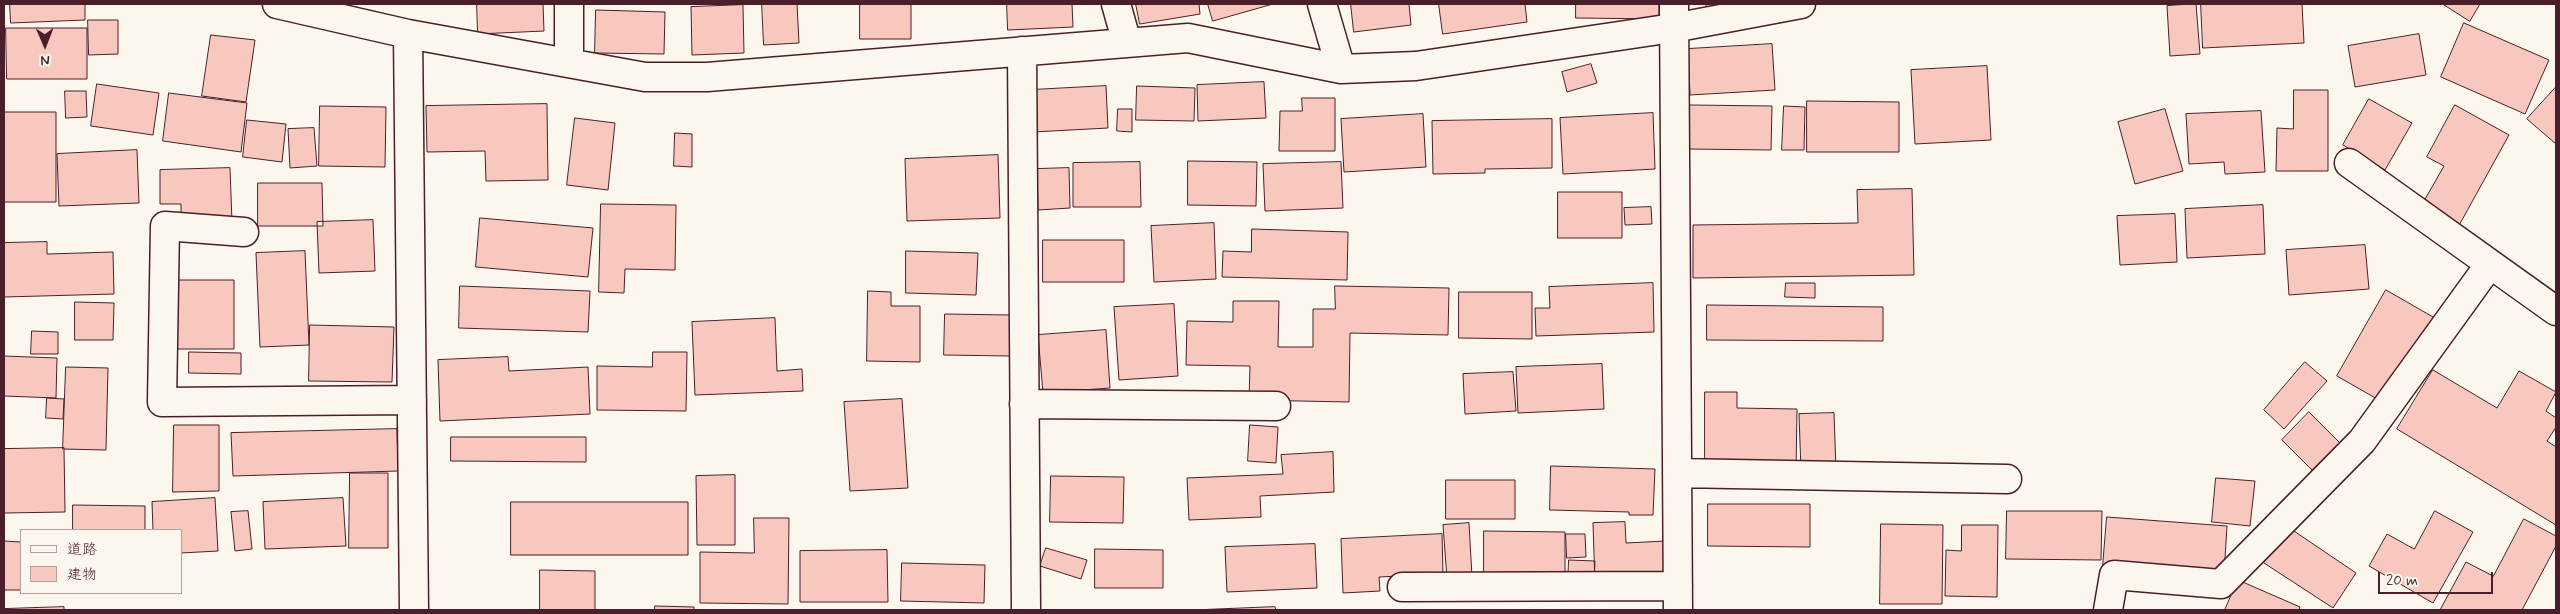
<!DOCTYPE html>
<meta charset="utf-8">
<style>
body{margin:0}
#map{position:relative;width:2560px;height:614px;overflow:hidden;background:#fbf7ec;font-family:Mynerve,"Klee One",sans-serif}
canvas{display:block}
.frame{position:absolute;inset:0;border:5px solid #4a1f2b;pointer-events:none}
.legend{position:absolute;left:20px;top:529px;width:162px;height:65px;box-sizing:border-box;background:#fbf7ec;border:1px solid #b4a19f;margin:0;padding:6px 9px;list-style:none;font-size:15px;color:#4a1f2b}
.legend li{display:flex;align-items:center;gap:10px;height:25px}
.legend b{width:25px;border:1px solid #b4a19f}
.north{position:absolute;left:20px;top:20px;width:50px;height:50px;-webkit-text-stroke:4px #fbf7ec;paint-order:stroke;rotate:179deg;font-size:14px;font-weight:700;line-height:20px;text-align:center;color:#4a1f2b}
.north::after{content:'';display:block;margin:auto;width:18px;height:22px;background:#4a1f2b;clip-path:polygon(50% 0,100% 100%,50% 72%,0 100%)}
.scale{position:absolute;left:2378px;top:572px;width:115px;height:22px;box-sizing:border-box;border:2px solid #4a1f2b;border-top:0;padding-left:6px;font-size:15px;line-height:18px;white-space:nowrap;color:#4a1f2b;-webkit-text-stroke:4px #fbf7ec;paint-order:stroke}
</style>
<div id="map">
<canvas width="2560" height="614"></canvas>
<div class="frame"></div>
<ul class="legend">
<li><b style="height:6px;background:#fbf7ec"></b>道路</li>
<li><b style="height:14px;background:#f8c8bf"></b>建物</li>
</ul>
<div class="north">N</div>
<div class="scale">20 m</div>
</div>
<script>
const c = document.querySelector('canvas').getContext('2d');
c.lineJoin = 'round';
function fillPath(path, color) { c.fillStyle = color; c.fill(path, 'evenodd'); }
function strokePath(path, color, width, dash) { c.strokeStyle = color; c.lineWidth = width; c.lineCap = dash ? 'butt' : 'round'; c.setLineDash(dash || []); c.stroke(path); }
const building = new Path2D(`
 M10,4H85V20L11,23Z
 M477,4H543L544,31L478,34Z
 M762,4H797L799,43L764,45Z
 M860,4H911V39H860Z
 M1007,4H1072L1073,27L1008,30Z
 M1136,4H1199L1200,14L1140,24Z
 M1208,4H1273L1213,21Z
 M1351,4H1409L1411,25L1354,32Z
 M1439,4H1525L1527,22L1443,34Z
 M1576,4H1659V19L1576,18Z
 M1706,4H1733L1707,8Z
 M2196,4L2200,54L2170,56L2167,6Z
 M2201,4H2302L2304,43L2203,48Z
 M2443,4H2480L2470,21Z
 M743,5L744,53L692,55L691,7Z
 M596,10L665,12L664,54L595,53Z
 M88,20H118V54L89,55Z
 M2464,23L2549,60L2525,114L2441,77Z
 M6,28H87V79H7Z
 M2419,34L2426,75L2355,87L2348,46Z
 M211,35L255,40L246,102L202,96Z
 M1772,44L1775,90L1690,95L1688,49Z
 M1591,64L1597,83L1567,92L1562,72Z
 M1987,66L1991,140L1915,144L1911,70Z
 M1264,82L1266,118L1198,121L1197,85Z
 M97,84L159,93L153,135L91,126Z
 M1106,86L1108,128L1033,132L1031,90Z
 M1137,86L1195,88L1194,121L1136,120Z
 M2556,87V144L2527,119Z
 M2294,90H2328V171H2276L2277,128L2293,129Z
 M65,91H86L87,117L66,118Z
 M169,93L247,103L241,152L163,141Z
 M1302,98H1335V151H1279L1280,111H1302Z
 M2369,99L2412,123L2385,170L2343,145Z
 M1807,101L1899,102V152H1807Z
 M547,104L548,180L486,181L485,151L427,152L426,106Z
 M1690,105L1772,106L1771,150L1689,149Z
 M2455,105L2509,135L2457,229L2420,208L2444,166L2427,157Z
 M320,106L386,107L385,167L319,166Z
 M1784,106L1805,107L1804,150H1782Z
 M1118,109H1132V132L1117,131Z
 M2165,109L2183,171L2135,184L2118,122Z
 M2261,111L2265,172L2225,174L2224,162L2189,164L2186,114Z
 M4,112H56V202H4Z
 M1653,113L1655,169L1563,174L1560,118Z
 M1423,114L1426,167L1344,172L1341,119Z
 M575,118L615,123L608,190L567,185Z
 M1552,119V168L1485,169V173L1433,174L1432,121Z
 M247,120L286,124L282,162L243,157Z
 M314,128L317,166L290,168L288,129Z
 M675,133L692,134V167L674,166Z
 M137,150L139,203L59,206L57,154Z
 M998,155L1000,218L907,221L905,159Z
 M1188,161L1257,162L1256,206L1188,205Z
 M1140,162L1141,207H1073V163Z
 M1341,162L1343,208L1265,211L1263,164Z
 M230,168L232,222L181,223V204H160V170Z
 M1069,168L1070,208L1038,210L1037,169Z
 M258,183H322L323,226H258Z
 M1912,189L1914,275L1693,278V225L1858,223L1857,190Z
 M1558,192H1622V238H1558Z
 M601,204L676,205L675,270L625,269L624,293L599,292Z
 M2263,205L2265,254L2187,258L2185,209Z
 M1651,207L1652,224L1625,225L1624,208Z
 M2175,214L2177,262L2120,265L2117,216Z
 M480,218L593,228L588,277L476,267Z
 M373,220L375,271L319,273L317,222Z
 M1214,223L1216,279L1154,282L1151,226Z
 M1252,229L1348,232L1347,280L1222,277L1223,251L1251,252Z
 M1043,240H1124V282H1043Z
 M47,242V254L113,252L114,294L4,297V243Z
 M2365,245L2369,289L2289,295L2286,250Z
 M305,251L309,345L260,347L256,253Z
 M906,251L978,253L976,295L906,293Z
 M174,280H234V349H174Z
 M1653,283L1654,332L1536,336L1535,308H1550L1549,287Z
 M1786,283H1815V298L1785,297Z
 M460,286L590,291L588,332L459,328Z
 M1335,286L1449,288L1448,335L1350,333L1349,402L1249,400L1250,366L1186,365L1187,321L1233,322V301H1279L1278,347H1313V309H1335Z
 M2386,290L2440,321L2391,407L2337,376Z
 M868,291L891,292V306H920V362L867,361Z
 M1459,292H1532V339L1459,338Z
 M75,302L114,303L113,340H75Z
 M1174,304L1178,376L1119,380L1114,307Z
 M1707,305L1883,307V341L1707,340Z
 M945,314L1010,315V356L944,355Z
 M775,318L777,371L802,369L803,391L695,395L692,322Z
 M310,325L394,327L392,382L309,381Z
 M1106,330L1110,388L1043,393L1038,335Z
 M32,331L58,332V354H31Z
 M189,352L241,353V374L189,373Z
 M653,352H687L686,411L597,410V366L652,367Z
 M4,356L57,358L56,398L4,396Z
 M508,357L509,371L588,367L590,414L440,421L438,360Z
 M2305,362L2327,381L2284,429L2264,410Z
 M1602,364L1604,409L1518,413L1516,367Z
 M66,367L108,368L106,450L63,449Z
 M2433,370L2497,408L2519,371L2556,392L2546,411L2556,418V427L2547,441L2556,447V525L2397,429Z
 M1513,372L1516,411L1465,414L1463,374Z
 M1705,392H1737V408L1797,409L1796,472L1705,471Z
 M47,398L64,399L63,419L46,418Z
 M902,399L908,488L850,491L844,402Z
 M2309,412L2340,443L2312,470L2282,440Z
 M1834,413L1836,470L1801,471L1799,414Z
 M174,425H219V491L173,492Z
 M1250,425L1278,427L1276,463L1248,461Z
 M397,429L398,471L233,476L231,433Z
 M451,437H586V462L451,461Z
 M64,448L65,512L4,513V449Z
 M1333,452L1334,492L1260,496L1261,517L1189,520L1187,478L1283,474L1281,455Z
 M1551,466L1655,469L1653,515H1629V512L1550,510Z
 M350,473H388V548H349Z
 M735,475V545H697L696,476Z
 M1051,476L1124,477L1123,523L1050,522Z
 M2216,478L2255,481L2250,526L2212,522Z
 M1446,480H1515V519H1446Z
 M215,498L218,551L181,553V530H153L152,502Z
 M343,498L346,546L265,549L263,502Z
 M511,502H688V555H511Z
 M1708,504H1810V547L1708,546Z
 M73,505L145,506V530H73Z
 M248,511L252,549L235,551L231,512Z
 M2007,511H2102L2101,560L2006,559Z
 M2435,511L2473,532L2433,603L2369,566L2387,534L2414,549Z
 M2107,517L2227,526L2224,575L2103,566Z
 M754,518H789L788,604L700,603V552L754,553Z
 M2524,519L2556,536V546L2522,610H2440L2466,562L2493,576Z
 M1625,522L1626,543L1666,541L1667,584L1595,586L1593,523Z
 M1469,523L1472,577L1447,579L1443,525Z
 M1881,524L1943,525L1942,604H1880Z
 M1962,525H1998L1997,597L1945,596L1946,550L1961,551Z
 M2288,527L2356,573L2333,608L2264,563Z
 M1484,531L1565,532V584L1484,583Z
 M1442,534L1443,574L1379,577L1380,591L1343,593L1341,539Z
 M1566,534H1585L1586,557L1567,558Z
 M4,541L21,542V590H4Z
 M1315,544L1317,588L1227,592L1225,547Z
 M1046,548L1087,560L1081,579L1040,566Z
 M1095,549L1163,550V588H1095Z
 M887,550L888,602H800V551Z
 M1569,560L1595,561L1594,583L1568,582Z
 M902,563L985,565L984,603L901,601Z
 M540,570L595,571V610H540Z
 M2238,580L2300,607L2299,610H2225Z
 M655,606L694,607V610H655Z
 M64,607V610H4V609Z
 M1275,607L1276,610H1193Z`);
fillPath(building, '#f8c8bf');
strokePath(building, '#4a1f2b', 1);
const minor = new Path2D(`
 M277,4L408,34L645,77H707L1188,38L1341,69L1416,66L1673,28L1801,4
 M569,4V63
 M1116,4L1127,43
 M1322,4L1341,69
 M1674,4L1678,610
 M408,34L414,610
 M1022,51L1026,610
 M2349,163L2556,311
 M244,232L165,226L162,402L412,400
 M1024,404L1276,406
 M1677,473L2007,479
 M1402,587L1678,586
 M2108,610L2114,575L2221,584L2362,441L2490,264`);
strokePath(minor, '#4a1f2b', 31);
strokePath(minor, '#fbf7ec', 28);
</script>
